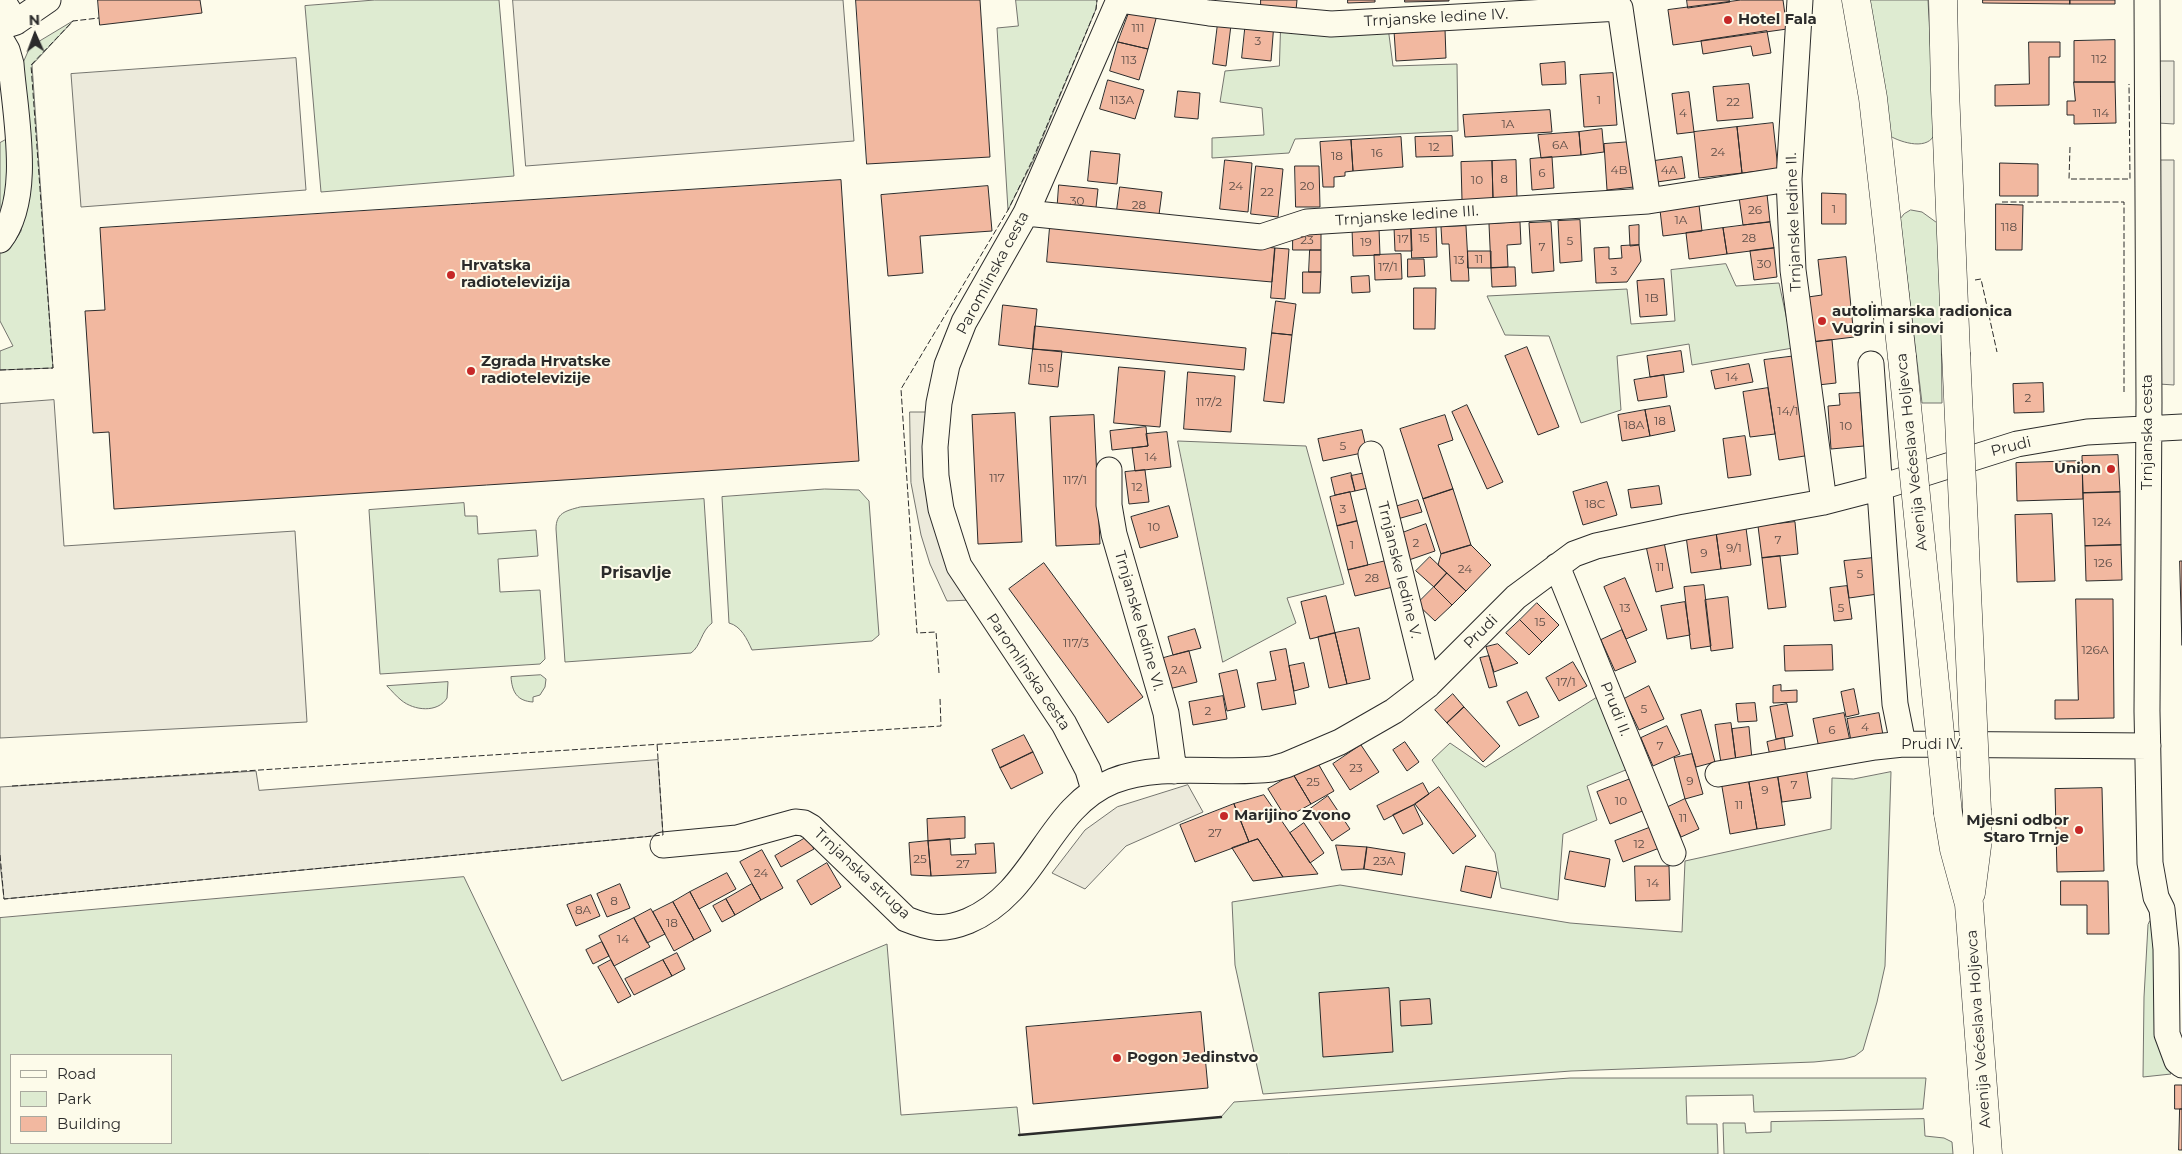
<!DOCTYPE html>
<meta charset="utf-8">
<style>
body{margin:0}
#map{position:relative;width:2182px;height:1154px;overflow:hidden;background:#fdfbea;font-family:Montserrat,sans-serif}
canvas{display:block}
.legend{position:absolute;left:10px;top:1054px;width:162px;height:90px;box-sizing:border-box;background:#fdfbea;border:1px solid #a9a89e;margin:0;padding:6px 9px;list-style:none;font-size:15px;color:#2b2b2b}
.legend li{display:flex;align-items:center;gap:10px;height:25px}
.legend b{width:25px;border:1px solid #a9a89e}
.north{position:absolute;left:10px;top:10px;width:50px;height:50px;-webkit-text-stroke:4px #fdfbea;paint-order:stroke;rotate:358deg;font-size:14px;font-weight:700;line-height:20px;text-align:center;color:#2b2b2b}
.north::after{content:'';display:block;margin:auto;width:18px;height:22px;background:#2b2b2b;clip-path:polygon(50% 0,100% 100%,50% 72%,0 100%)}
</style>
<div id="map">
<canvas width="2182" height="1154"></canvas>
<ul class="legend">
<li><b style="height:6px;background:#fdfbea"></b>Road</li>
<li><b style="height:14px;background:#deebd1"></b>Park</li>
<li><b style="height:14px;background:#f2b8a0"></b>Building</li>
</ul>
<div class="north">N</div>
</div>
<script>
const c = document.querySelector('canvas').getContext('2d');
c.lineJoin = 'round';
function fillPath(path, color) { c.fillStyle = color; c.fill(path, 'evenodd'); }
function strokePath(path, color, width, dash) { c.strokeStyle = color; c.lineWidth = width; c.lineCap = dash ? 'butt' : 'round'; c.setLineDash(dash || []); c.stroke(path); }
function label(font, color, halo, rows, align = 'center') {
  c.font = font + ' Montserrat,sans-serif'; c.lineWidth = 4; c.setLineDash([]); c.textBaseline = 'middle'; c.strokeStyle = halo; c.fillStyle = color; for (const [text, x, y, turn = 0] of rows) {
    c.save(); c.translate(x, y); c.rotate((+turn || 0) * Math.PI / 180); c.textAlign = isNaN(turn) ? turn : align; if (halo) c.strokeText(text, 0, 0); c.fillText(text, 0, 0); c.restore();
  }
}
const green = new Path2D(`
 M375,0H499L514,176L321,192L305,6Z
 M1016,0H1097L1096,9L1033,161L1008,210L997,28L1018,26Z
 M1869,0H1928L1935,133C1929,151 1902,143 1890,136Z
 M73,21L32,65L53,368L0,370V351L13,346L0,321V252L13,244L21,231L27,201L22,65L30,47Z
 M1281,26L1388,27L1393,66L1457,64L1458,131L1295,139L1289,153L1212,158V138L1264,135L1262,108L1220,102L1225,71L1279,66Z
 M9,138L10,187L0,226V143Z
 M1911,210L1922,212L1940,225L1942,403H1922L1900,219L1904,214Z
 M1726,264L1736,286L1779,283L1793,348L1692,365L1689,344L1617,356L1621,410L1581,423L1549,336L1505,335L1487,296L1627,289L1631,324L1675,321L1671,270Z
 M1178,441L1306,446L1344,584L1287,598L1296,623L1223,662Z
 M825,489L859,490L869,501L879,635L872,641L752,650C747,639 741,626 729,623L722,497Z
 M704,499L712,623C701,631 701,646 691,653L565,662L556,529C556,513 565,511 580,507Z
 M464,503L465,516H477L478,534L536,530L538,556L498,559L500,592L540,590L545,659L540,664L380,674L369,510Z
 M541,675L546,679L545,687L540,695L533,697V702C517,701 512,692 511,677Z
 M448,682L447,698C438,713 414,711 401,700C396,696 392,691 387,686Z
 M1601,695L1628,769L1587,786L1597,820L1563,834L1558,900L1501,888L1495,853L1432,760L1450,743L1485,767Z
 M1891,772L1885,966L1877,1002L1863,1050L1855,1056L1844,1059L1814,1062L1571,1071L1263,1094L1235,965L1232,902L1340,885L1570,923L1682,932L1685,861L1831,829L1832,778L1853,779Z
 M464,877L562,1081L887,944L901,1115L1017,1107L1020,1135L1221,1117L1234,1102L1570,1078H1926L1923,1109L1754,1112L1753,1095L1686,1096L1687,1124H1717L1718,1154H0V918ZM171,1055V1143H11V1055Z
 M2150,921H2153L2168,1068L2171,1074L2143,1077L2144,997L2148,925Z
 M1924,1119L1925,1136L1944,1138L1952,1142L1953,1154H1724L1723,1123H1745L1746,1133L1771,1132V1122Z`);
fillPath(green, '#deebd1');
strokePath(green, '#74746e', 1);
const parking = new Path2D(`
 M513,0H843L854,141L526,166Z
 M296,58L306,190L81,207L71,74Z
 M2158,61H2174V124L2158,123Z
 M2159,160H2174V385L2159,384Z
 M54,400L64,546L295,531L307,722L0,738V404Z
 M910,412H929L971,600L947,601L930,564L921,535L911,483Z
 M658,760L663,835L4,899L0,863V787L256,771L259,790Z
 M1188,785L1203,812L1126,846L1085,889L1052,873L1085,830L1117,807Z`);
fillPath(parking, '#eceadb');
strokePath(parking, '#74746e', 1);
const building = new Path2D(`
 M98,0H200L202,13L100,25Z
 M856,0H980L990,157L867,164Z
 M1261,0H1297L1296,10L1261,9Z
 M1348,0H1375V2L1348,3Z
 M1405,0H1449V1L1405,2Z
 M1687,0H1729L1730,2L1688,8Z
 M1741,0H1783L1787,29L1673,45L1668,10Z
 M1983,0H2070V4L1983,3Z
 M2070,0H2115V4H2070Z
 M1130,10L1157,15L1148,49L1118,42Z
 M1246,20L1274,23L1271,61L1242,58Z
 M1218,23L1231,25L1226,66L1213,64Z
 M1445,29L1446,58L1396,61L1394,31Z
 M1767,31L1771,53L1753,56L1751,46L1703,54L1701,41Z
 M2115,40V82H2074V41Z
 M1118,42L1148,49L1139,80L1110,71Z
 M2029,42H2060V57H2049V105L1995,106V85L2029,84Z
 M1565,62L1566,84L1542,85L1540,64Z
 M1613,73L1617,125L1584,127L1580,75Z
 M1108,80L1144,90L1135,119L1100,109Z
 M2074,82H2115L2116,123L2074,124V115H2067V101H2075Z
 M1749,84L1753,118L1717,121L1713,87Z
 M1178,91L1200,93L1198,119L1175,117Z
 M1689,92L1694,132L1677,134L1672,94Z
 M1550,110L1552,132L1465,137L1463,115Z
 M1773,123L1778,169L1742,173L1737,127Z
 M1737,127L1742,173L1699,178L1694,132Z
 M1602,129L1604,152L1581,155L1579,132Z
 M1579,132L1581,155L1541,158L1538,135Z
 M1452,136L1453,156L1416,157L1415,137Z
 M1401,137L1403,167L1353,171L1351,140Z
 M1351,140L1353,171L1345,172V176L1334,177V187H1323L1320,142Z
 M1631,142L1634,187L1607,190L1604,144Z
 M1091,151L1120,154L1117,184L1088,181Z
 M1552,157L1554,188L1532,190L1530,159Z
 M1682,157L1685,178L1657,182L1654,161Z
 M1225,160L1252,163L1248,212L1220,209Z
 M1516,160L1517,198L1493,199L1492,161Z
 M1492,161L1493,199L1462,200L1461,162Z
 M2000,163L2038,164V196H2000Z
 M1256,166L1283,169L1278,217L1251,214Z
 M1295,166H1319L1320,207H1296Z
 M841,180L859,461L114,509L109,432L93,433L85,311L105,310L100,228Z
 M1059,185L1098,189L1095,217L1057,213Z
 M988,186L992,231L920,236L923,273L888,276L881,195Z
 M1120,187L1162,192L1158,222L1116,218Z
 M1822,193L1846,194V224H1822Z
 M1767,194L1770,222L1743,225L1739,197Z
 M1996,204L2023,205L2022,250H1996Z
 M1699,205L1702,231L1663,236L1660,210Z
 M1580,220L1582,261L1560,263L1558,221Z
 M1520,222L1521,244L1507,245L1508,267L1491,268L1489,224Z
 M1551,222L1554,271L1532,273L1529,223Z
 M1770,222L1774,248L1727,254L1723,228Z
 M1639,225V245L1630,246L1629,226Z
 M1411,226L1412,251H1395L1394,227Z
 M1411,226H1436L1437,257L1412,258Z
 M1466,226L1469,281H1451L1449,244H1442L1441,227Z
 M1050,227L1275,248L1272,282L1047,262Z
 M1379,228L1380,255L1353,256L1352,229Z
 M1723,228L1727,254L1689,259L1686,233Z
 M1293,231H1321V250H1293Z
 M1639,245L1641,261L1627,282L1596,283L1594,248L1609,247V259L1622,258L1621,246Z
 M1275,248L1289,249L1285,299L1271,298Z
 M1774,248L1777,277L1754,280L1750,251Z
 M1310,250H1321V272H1309Z
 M1468,251H1491V268H1468Z
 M1401,254L1402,279L1375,280L1374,255Z
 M1846,257L1854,337L1813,342L1808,297L1822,295L1818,260Z
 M1408,259H1424L1425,276L1408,277Z
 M1508,267H1515L1516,286L1492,287L1491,268Z
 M1303,272H1321L1320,293H1303Z
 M1369,276L1370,292L1352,293L1351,277Z
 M1664,279L1667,315L1640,317L1637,281Z
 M1414,288H1436L1435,329H1414Z
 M1276,301L1296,304L1292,335L1272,333Z
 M1003,305L1037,309L1033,349L999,345Z
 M1035,326L1246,348L1244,370L1033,349Z
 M1272,333L1292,335L1284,403L1264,401Z
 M1832,340L1836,383L1818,385L1813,342Z
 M1527,347L1559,427L1538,435L1505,356Z
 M1033,349L1062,351L1058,387L1029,384Z
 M1681,351L1684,372L1650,377L1647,356Z
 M1796,356L1811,455L1779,460L1764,360Z
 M1749,364L1753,382L1715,389L1711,371Z
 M1119,367L1165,371L1160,427L1114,423Z
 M1188,372L1235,376L1231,432L1184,429Z
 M1664,375L1667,397L1638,401L1634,380Z
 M2043,383L2044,412L2014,413L2013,384Z
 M1768,388L1775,434L1750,437L1743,392Z
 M1860,393L1864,446L1831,449L1828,406L1840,405L1839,394Z
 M1467,405L1503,482L1487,489L1452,412Z
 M1670,406L1675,431L1650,436L1645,410Z
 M1645,410L1650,436L1622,441L1618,415Z
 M1015,413L1022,542L978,544L972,415Z
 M1094,415L1100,544L1056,546L1050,417Z
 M1445,415L1453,440L1438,445L1453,489L1423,499L1400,429Z
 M1146,427L1148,446L1112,450L1110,431Z
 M1362,430L1367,452L1323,461L1318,439Z
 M1167,432L1171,467L1135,471L1132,448L1148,446L1146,434Z
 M1745,436L1751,475L1728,478L1723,439Z
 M2118,455L2120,492L2083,493L2082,456Z
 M2082,461L2083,499L2017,501L2016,463Z
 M1145,470L1149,502L1129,504L1125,472Z
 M1351,473L1355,491L1335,495L1331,478Z
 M1365,473L1368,488L1355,491L1351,476Z
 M1607,482L1617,515L1583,525L1573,492Z
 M1659,486L1662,504L1631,508L1628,490Z
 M1453,489L1471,545L1441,554L1423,499Z
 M1350,492L1357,521L1337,526L1330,497Z
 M2120,492L2121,545L2085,546L2083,493Z
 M1418,500L1422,512L1394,520L1391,508Z
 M1169,506L1178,537L1140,548L1131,517Z
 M2052,514L2055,581L2017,582L2015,515Z
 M1357,521L1368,565L1348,570L1337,526Z
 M1795,522L1798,554L1762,558L1758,526Z
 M1426,524L1435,551L1406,561L1397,535Z
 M1746,528L1751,565L1721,569L1716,532Z
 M1716,532L1721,569L1691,573L1686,536Z
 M1664,542L1673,588L1656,592L1646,546Z
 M1471,545L1491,565L1466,591L1438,565L1441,554Z
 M2121,545L2122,580L2086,581L2085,546Z
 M1780,556L1786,607L1768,609L1762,558Z
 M1430,557L1447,573L1434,587L1416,571Z
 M1873,558L1878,594L1849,598L1844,561Z
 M1390,560L1397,586L1355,596L1348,570Z
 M2180,561H2182V645Z
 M1044,563L1143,697L1108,723L1009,589Z
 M1447,573L1466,591L1452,605L1434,587Z
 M1625,578L1647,630L1626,639L1604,587Z
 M1704,585L1711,646L1691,649L1684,587Z
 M1847,586L1852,619L1834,621L1830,588Z
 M1434,587L1452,605L1435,621L1417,604Z
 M1326,596L1335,633L1310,639L1301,602Z
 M1728,597L1733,648L1711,651L1705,600Z
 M2076,599H2113L2114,718L2055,719V700H2078Z
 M1685,602L1690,635L1667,639L1661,606Z
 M1537,603L1559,625L1542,642L1520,620Z
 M1520,620L1542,642L1529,655L1506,633Z
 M1359,628L1370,679L1347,684L1335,633Z
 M1195,629L1201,648L1173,655L1168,637Z
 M1622,630L1636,662L1615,671L1601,640Z
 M1335,633L1347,684L1329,688L1318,637Z
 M1498,644L1518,663L1494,672L1486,647Z
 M1832,645L1833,670L1785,671L1784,646Z
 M1286,649L1296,704L1262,710L1257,683L1276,680L1270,652Z
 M1189,651L1197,682L1169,689L1160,659Z
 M1489,656L1497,686L1489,688L1480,658Z
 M1573,662L1587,686L1559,701L1546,678Z
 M1304,663L1309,687L1294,691L1289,666Z
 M1237,670L1245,707L1227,711L1219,674Z
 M1781,685V691L1797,690V702L1773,703V686Z
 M1649,686L1664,719L1639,730L1624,699Z
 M1854,689L1859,714L1846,717L1841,692Z
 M1527,692L1539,717L1519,726L1507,702Z
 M1453,694L1464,707L1447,723L1435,710Z
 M1223,696L1227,719L1193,725L1189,702Z
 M1755,703L1757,721L1738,722L1736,704Z
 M1787,704L1793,736L1776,739L1770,707Z
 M1464,707L1500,746L1483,762L1447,723Z
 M1701,710L1715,762L1696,767L1681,715Z
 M1844,713L1850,741L1819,748L1813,719Z
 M1879,713L1883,735L1851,741L1847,719Z
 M1731,723L1736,761L1721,763L1715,725Z
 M1667,726L1680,754L1653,766L1641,738Z
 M1749,727L1752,760L1736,761L1732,729Z
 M1024,735L1033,752L1000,768L992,750Z
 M1784,738L1786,753L1770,756L1767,742Z
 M1405,742L1419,762L1407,771L1393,750Z
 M1361,745L1379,772L1350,790L1333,764Z
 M1033,752L1043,773L1011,789L1000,768Z
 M1692,754L1703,794L1685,799L1674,758Z
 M1316,760L1334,791L1311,804L1293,774Z
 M1806,767L1811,798L1782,802L1777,772Z
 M1777,772L1785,825L1757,829L1748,777Z
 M1293,774L1311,804L1286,818L1268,789Z
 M1748,777L1757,829L1730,834L1721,781Z
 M1633,778L1645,810L1610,824L1597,792Z
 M1423,783L1429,794L1415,804L1384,820L1377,806Z
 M1439,787L1476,836L1453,854L1415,804Z
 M2102,788L2104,871L2057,872L2055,789Z
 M1264,795L1290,833L1318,874L1283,877L1258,839L1249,842L1234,804Z
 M1328,796L1350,829L1332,841L1310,809Z
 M1685,799L1699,829L1681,837L1668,807Z
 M1234,804L1249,842L1195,862L1180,825Z
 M1414,805L1423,824L1403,834L1393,815Z
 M965,817V838L928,841L927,819Z
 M1304,823L1324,853L1310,863L1290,833Z
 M1654,826L1662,847L1623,862L1615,841Z
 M807,837L814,849L781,867L775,856Z
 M950,839L951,855L976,854L975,844L994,843L996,873L931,876L928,841Z
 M1258,839L1283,877L1253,881L1232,848Z
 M928,841L931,876L911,875L909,843Z
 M1336,845L1367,847L1364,869L1342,870Z
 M1367,847L1405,853L1402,875L1364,869Z
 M762,850L783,888L761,900L740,862Z
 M1570,851L1610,859L1605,887L1565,879Z
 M827,863L841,887L811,905L797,881Z
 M1466,866L1497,872L1491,898L1461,891Z
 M1635,866H1669L1670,900L1636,901Z
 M727,873L736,889L699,909L690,892Z
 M2061,881H2108L2109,934H2087V905H2061Z
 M620,884L630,908L607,917L597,894Z
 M752,884L761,900L735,915L726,899Z
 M690,892L711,931L694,940L673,902Z
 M591,895L600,916L576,926L567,905Z
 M726,899L735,915L722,922L713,906Z
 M673,902L694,940L674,951L653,912Z
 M651,909L665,934L647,943L634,918Z
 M634,918L650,947L614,966L599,936Z
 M602,942L609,956L593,964L586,950Z
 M677,953L685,969L672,976L663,960Z
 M611,960L631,996L618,1003L598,967Z
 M663,960L672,976L634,995L625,979Z
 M1389,988L1393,1052L1323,1057L1319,993Z
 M1430,999L1432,1024L1401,1026L1400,1001Z
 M1201,1012L1208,1088L1033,1104L1026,1027Z
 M2175,1085H2182V1109H2175Z
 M2180,1109H2182V1150H2179Z`);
fillPath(building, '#f2b8a0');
strokePath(building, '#2b2b2b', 1);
const minor = new Path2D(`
 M2,0L16,22
 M1800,0L1789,179L1793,270L1824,502
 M2147,0L2149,402L2147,711L2150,863L2156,897L2162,909L2166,949L2167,1034L2177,1061L2182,1065
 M0,27L16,22L48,0
 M0,38L7,50L11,64C15,115 33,197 0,240
 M1026,213L1261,237L1307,222L1648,201L1789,179
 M1871,364L1895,704L1903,744
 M1371,454L1428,685
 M1109,470V505L1114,534L1166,713L1174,771
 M1557,566L1673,853
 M1718,774L1875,747L1903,744L2148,746
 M1094,790L1088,770L1064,724L959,566L941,509L936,476L935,447L939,403L947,365L964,322L1026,213L1119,0L1209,13L1331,24L1620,8L1648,201
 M663,845L737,838L795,822L804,823L811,827L906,919C931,929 943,931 968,921C1037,892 1047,808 1113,781C1160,762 1222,775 1272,769L1286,765L1340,742L1394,711L1428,685L1516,597L1574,554L1596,546L1685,527L1824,502L1878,488L2017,444L2087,432L2182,427`);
const major = new Path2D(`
 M1856,0L1873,98L1902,357
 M1943,0L1945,90L1956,353
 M1948,813L1954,849L1969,904L1988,1154
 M1971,893L1977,846V811`);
strokePath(minor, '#2b2b2b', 27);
strokePath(major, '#2b2b2b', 29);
strokePath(minor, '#fdfbea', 25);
strokePath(major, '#fdfbea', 28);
const majorBridge = new Path2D(`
 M1956,353L1977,811
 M1902,357L1948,813`);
strokePath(majorBridge, '#2b2b2b', 29, []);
strokePath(majorBridge, '#fdfbea', 28);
strokePath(new Path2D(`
 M2070,147L2069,179H2130L2129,84
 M2002,202H2124V392
 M1975,280L1981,279L1997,352
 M1872,301L1875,333
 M0,370L53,368L31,65L73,21L99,18
 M939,673L936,632L917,633L901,389L1008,210L1032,161L1096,9L1097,0
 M12,786L941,726L940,698
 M0,855L4,899L663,835L657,743`), '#2b2b2b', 1, [6, 2.5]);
strokePath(new Path2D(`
 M1019,1135L1221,1117`), '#2b2b2b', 2.5);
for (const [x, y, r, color] of [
 [1728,20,5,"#c62828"],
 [451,275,5,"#c62828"],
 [1822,321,5,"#c62828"],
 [471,371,5,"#c62828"],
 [2111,469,5,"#c62828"],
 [1224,816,5,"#c62828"],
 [2079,830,5,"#c62828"],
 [1117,1058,5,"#c62828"]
]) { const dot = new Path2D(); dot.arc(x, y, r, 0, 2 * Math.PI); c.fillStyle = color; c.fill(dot); strokePath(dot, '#fdfbea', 2); }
label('12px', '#5d4e48', null, [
 ["111",1138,28],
 ["3",1258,41],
 ["112",2099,59],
 ["113",1129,60],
 ["113A",1122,100],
 ["1",1599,100],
 ["22",1733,102],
 ["4",1683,113],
 ["114",2101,113],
 ["1A",1508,124],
 ["6A",1560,145],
 ["12",1434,147],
 ["24",1718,152],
 ["16",1377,153],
 ["18",1337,156],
 ["4B",1619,170],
 ["4A",1669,170],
 ["6",1542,173],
 ["8",1504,179],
 ["10",1477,180],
 ["24",1236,186],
 ["20",1307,186],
 ["22",1267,192],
 ["30",1077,201],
 ["28",1139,205],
 ["1",1834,209],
 ["26",1755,210],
 ["1A",1681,220],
 ["118",2009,227],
 ["15",1424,238],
 ["28",1749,238],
 ["17",1403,239],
 ["23",1307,240],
 ["5",1570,241],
 ["19",1366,242],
 ["7",1542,247],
 ["11",1479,259],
 ["13",1459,260],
 ["30",1764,264],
 ["17/1",1388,267],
 ["3",1614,271],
 ["1B",1652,298],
 ["115",1046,368],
 ["14",1732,377],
 ["2",2028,398],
 ["117/2",1209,402],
 ["14/1",1788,411],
 ["18",1660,421],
 ["18A",1634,425],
 ["10",1846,426],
 ["5",1343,446],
 ["14",1151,457],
 ["117",997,478],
 ["117/1",1075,480],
 ["12",1137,487],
 ["18C",1595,504],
 ["3",1343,509],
 ["124",2102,522],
 ["10",1154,527],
 ["7",1778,540],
 ["2",1416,543],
 ["1",1352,545],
 ["9/1",1734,548],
 ["9",1704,553],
 ["126",2103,563],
 ["11",1660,567],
 ["24",1465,569],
 ["5",1860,574],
 ["28",1372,578],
 ["13",1625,608],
 ["5",1841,608],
 ["15",1540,622],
 ["117/3",1076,643],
 ["126A",2095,650],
 ["2A",1179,670],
 ["17/1",1566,682],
 ["5",1644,709],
 ["2",1208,711],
 ["4",1865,727],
 ["6",1832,730],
 ["7",1660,746],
 ["23",1356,768],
 ["9",1690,781],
 ["25",1313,782],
 ["7",1794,785],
 ["9",1765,790],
 ["10",1621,801],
 ["11",1739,805],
 ["11",1683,818],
 ["27",1215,833],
 ["12",1639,844],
 ["25",920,859],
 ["23A",1384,861],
 ["27",963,864],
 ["24",761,873],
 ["14",1653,883],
 ["8",614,901],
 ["8A",583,910],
 ["18",672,923],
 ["14",623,939]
]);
label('15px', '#2b2b2b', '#fdfbea', [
 ["Trnjanske ledine IV.",1436,18,-3],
 ["Trnjanske ledine III.",1407,216,-4],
 ["Trnjanske ledine II.",1794,222,-92],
 ["Paromlinska cesta",993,273,-62],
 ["Trnjanska cesta",2148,432,-90],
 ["Prudi",2011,447,-14],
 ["Avenija Većeslava Holjevca",1912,452,-96],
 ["Trnjanske ledine V.",1399,570,76],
 ["Trnjanske ledine VI.",1139,621,74],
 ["Prudi",1481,632,-45],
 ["Paromlinska cesta",1028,672,56],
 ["Prudi II.",1615,709,68],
 ["Prudi IV.",1932,745],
 ["Trnjanska struga",862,874,43],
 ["Avenija Većeslava Holjevca",1979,1029,-94]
]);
label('bold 15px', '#2b2b2b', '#fdfbea', [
 ["Hotel Fala",1738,20],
 ["Hrvatska",461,266],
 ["radiotelevizija",461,283],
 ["autolimarska radionica",1832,312],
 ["Vugrin i sinovi",1832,329],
 ["Zgrada Hrvatske",481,362],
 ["radiotelevizije",481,379],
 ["Union",2101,469,"right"],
 ["Marijino Zvono",1234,816],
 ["Mjesni odbor",2069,821,"right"],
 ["Staro Trnje",2069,838,"right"],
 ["Pogon Jedinstvo",1127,1058]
], 'left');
label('bold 16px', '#2b2b2b', '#fdfbea', [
 ["Prisavlje",636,573]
]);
</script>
